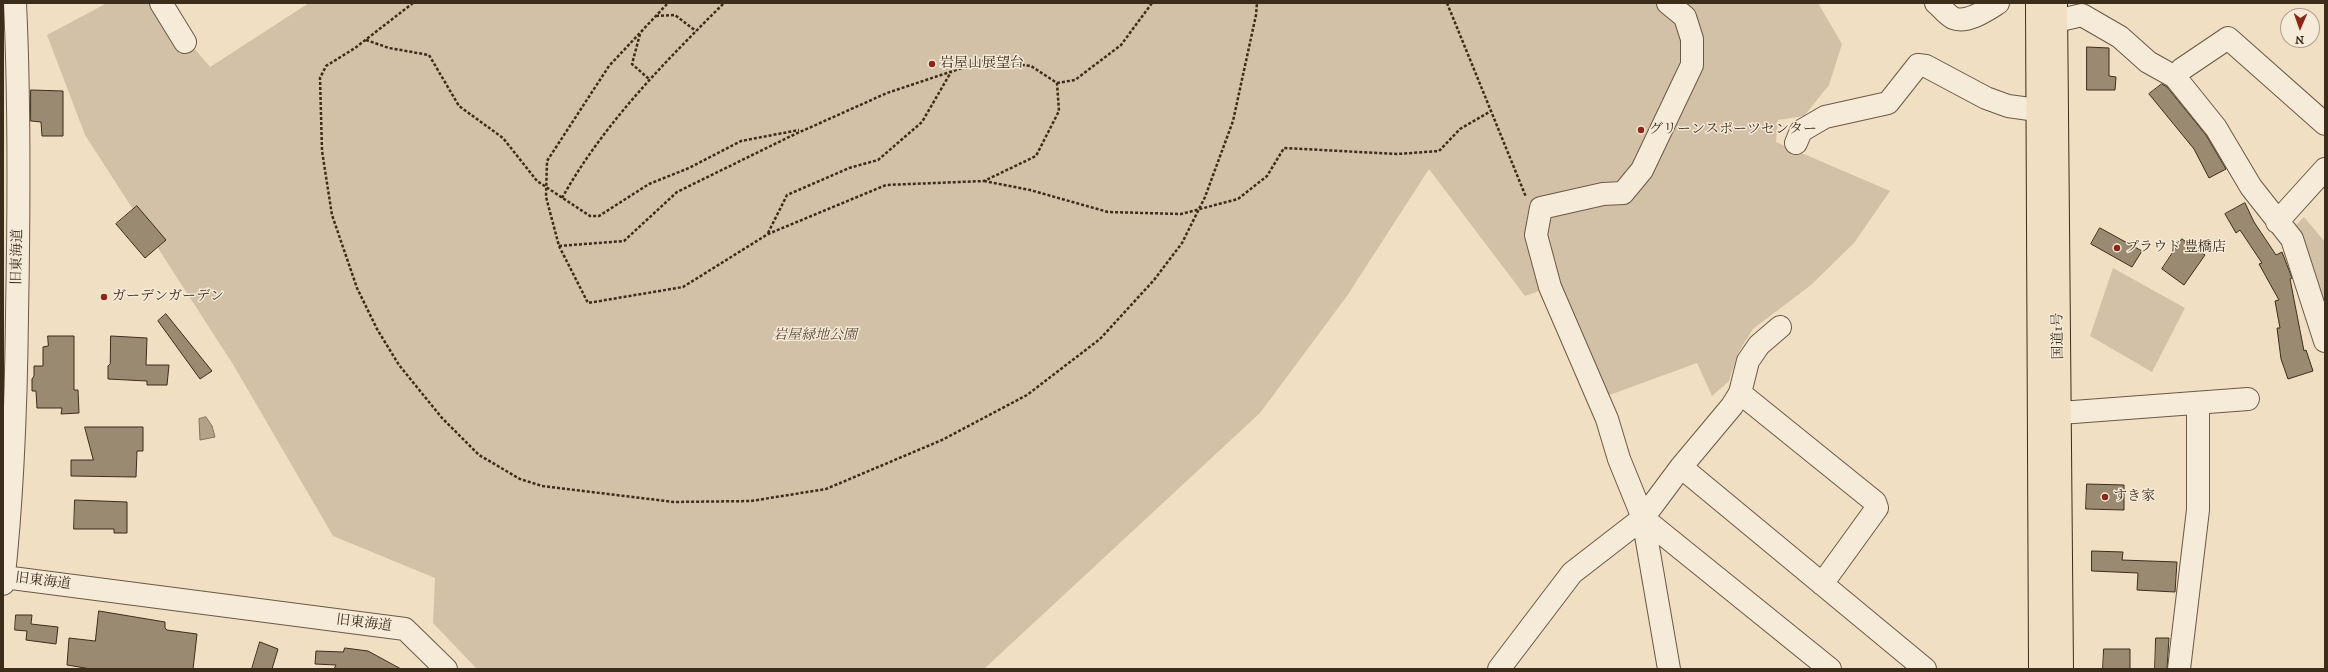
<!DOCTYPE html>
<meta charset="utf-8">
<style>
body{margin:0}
#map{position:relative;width:2328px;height:672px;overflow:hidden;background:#f1dfc3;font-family:"IM FELL DW Pica",serif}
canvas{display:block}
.frame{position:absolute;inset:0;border:4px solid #3c2d1b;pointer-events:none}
.north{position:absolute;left:2280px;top:8px;width:40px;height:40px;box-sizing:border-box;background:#f6ead8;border:1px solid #ac9e8c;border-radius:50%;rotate:182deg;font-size:11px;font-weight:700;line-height:16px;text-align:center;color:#3c2d1b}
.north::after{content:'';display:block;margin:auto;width:14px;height:18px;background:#8f2418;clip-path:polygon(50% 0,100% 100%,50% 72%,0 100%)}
</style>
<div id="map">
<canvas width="2328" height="672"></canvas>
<div class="frame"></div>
<div class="north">N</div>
</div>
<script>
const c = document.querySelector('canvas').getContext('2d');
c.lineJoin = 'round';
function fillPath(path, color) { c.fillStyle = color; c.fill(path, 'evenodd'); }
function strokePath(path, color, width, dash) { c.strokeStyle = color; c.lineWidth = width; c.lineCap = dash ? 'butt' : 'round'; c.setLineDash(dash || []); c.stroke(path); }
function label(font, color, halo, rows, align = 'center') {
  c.font = font + ' "IM FELL DW Pica","Noto Serif JP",serif'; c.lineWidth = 3; c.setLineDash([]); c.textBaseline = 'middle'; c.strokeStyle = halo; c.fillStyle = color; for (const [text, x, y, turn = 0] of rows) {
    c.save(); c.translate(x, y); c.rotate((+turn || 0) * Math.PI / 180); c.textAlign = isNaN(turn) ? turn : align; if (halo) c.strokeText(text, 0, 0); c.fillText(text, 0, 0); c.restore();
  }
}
fillPath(new Path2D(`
 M107,3H156L210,67L309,3H1818L1842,44L1829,85L1804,116L1778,120L1776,142L1890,191L1854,243L1811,285L1753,329L1738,353L1729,381L1712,396L1697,363L1604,397L1550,287L1525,296L1429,169L1347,296L1260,413L984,669H477L433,623L435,578L333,536L234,366L85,135L47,35Z
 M2304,217L2325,242V299L2319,306L2292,229Z
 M2113,268L2185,308L2152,372L2090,336Z`), '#d2c1a6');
const water = new Path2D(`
 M206,417L212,426L215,437L200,440L199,419Z`);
fillPath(water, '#b3a28a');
strokePath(water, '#83735e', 1);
const building = new Path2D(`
 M2087,47L2109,48V76L2116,77L2115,90H2087Z
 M2162,84L2167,87L2206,135L2226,169L2209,178L2194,149L2149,94Z
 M31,90L63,91V136H42L41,122L31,121Z
 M2245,203L2254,222L2276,255L2282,252L2292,278L2290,279L2304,351L2306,350L2313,371L2288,379L2281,359L2277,328H2280L2275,301L2279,300L2259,264L2262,263L2240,230L2236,233L2225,214Z
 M137,206L166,240L145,258L116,224Z
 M2100,228L2142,251L2132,267L2091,244Z
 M2182,239L2205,255L2184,285L2162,269Z
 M166,314L212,371L200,379L158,321Z
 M48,336H74V390H78L79,413L61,414L62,408H37L36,391H32V379L34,376V366H43V347L48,346Z
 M111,336L147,338L146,365H169L167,385H147V381L108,379V366L110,364Z
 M85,427H143V451H137L136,477L71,476V460H93Z
 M2087,484L2124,485V510L2086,509Z
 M75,500L127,502V533H114V529H74Z
 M2092,551L2123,552L2122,560L2177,562L2175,592L2137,590L2138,573L2092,571Z
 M99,611L165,622V628L167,630L197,634L193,669H91L67,665L69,638L95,641Z
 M16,615H32L31,624L58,627L56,644L26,640L27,631L15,630Z
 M2156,638H2169L2167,669H2155Z
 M260,642L278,649L272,669H252Z
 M345,648L368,651L401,669H334L336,665L315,664L316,651L343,652Z
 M2104,649H2130V669H2103Z`);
fillPath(building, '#9a8a72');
strokePath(building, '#3c2d1b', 1);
const minor = new Path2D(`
 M161,3L185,42
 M1668,3L1685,17L1692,39V65L1642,170L1623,193L1603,194L1541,208L1536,235L1550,287L1607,419L1619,459L1643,518L1669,669
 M1936,3C1941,7 1947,15 1953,18C1967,24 1987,10 1998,3
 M2056,21L2082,15L2120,37L2148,62L2175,77L2216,128L2251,187L2292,239L2325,341
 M2175,77L2182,69L2228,38L2325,124
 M1796,143L1801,131L1825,117L1888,103L1918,65L1926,66L1986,98L2008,106L2037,110
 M2277,222L2325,169
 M1740,393L1875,502L1877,508L1822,584
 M2060,413L2248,399
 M1681,467L1925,669
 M1643,518L1830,669
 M4,577L405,629L446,669
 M3,584C13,494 16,405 17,315C19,211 20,107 15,3
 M1499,669L1572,573L1643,518L1681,467L1732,406L1740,393L1748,361L1759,345L1780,327
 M2179,669L2198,510V403`);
const highway = new Path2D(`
 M2037,3L2040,669
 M2056,3L2062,669`);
strokePath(minor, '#695a45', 24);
strokePath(highway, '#3c2d1b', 24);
strokePath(new Path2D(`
 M413,3L355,48L326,66L320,78L322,151L332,215L357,288L377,329L399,365L442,418L479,455L520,479L542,486L674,502L751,501L826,489L942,440L1027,395L1100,339L1154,280L1182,243L1205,197L1233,121L1256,15L1257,3
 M1447,3L1526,197
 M656,16L675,15L696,31
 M640,34L632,64L649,79
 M366,40L389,48L429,55L459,106L503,138L537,181L590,216H599L649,184L689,168L741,141L799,130
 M1057,83L1075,80L1121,45L1152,3
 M984,181L1030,190L1108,212L1181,214L1238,199L1267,176L1284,148L1397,154L1439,151L1460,129L1491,111
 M562,198C604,123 664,63 724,3
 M768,233L787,195L849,168L878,160L922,122L951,72
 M559,246L624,241L677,192L791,136L887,93L986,60L1031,66L1057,83L1059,111L1036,156L984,181L886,185L768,234L683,287L588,303L559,246L546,197L547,161L609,66L668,3`), '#3c2d1b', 2.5, [3, 2]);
strokePath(minor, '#f6ead8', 22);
strokePath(highway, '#f1dfc3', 22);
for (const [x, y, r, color] of [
 [932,64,4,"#8f2418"],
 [1641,130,4,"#8f2418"],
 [2117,248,4,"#8f2418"],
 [104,297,4,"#8f2418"],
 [2105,497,4,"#8f2418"]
]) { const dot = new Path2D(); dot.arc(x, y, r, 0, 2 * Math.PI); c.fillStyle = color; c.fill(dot); strokePath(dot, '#f6ead8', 1.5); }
label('14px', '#3c2d1b', '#f6ead8', [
 ["岩屋山展望台",940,64],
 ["グリーンスポーツセンター",1649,130],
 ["プラウド 豊橋店",2125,248],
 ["ガーデンガーデン",112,297],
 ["すき家",2113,497]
], 'left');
label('14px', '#3c2d1b', '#f6ead8', [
 ["旧東海道",18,257,-89],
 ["国道1号",2059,336,-91],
 ["旧東海道",43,582,7],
 ["旧東海道",364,624,7]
]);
label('italic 14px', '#5a4b37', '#f6ead8', [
 ["岩屋緑地公園",815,336]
]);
</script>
